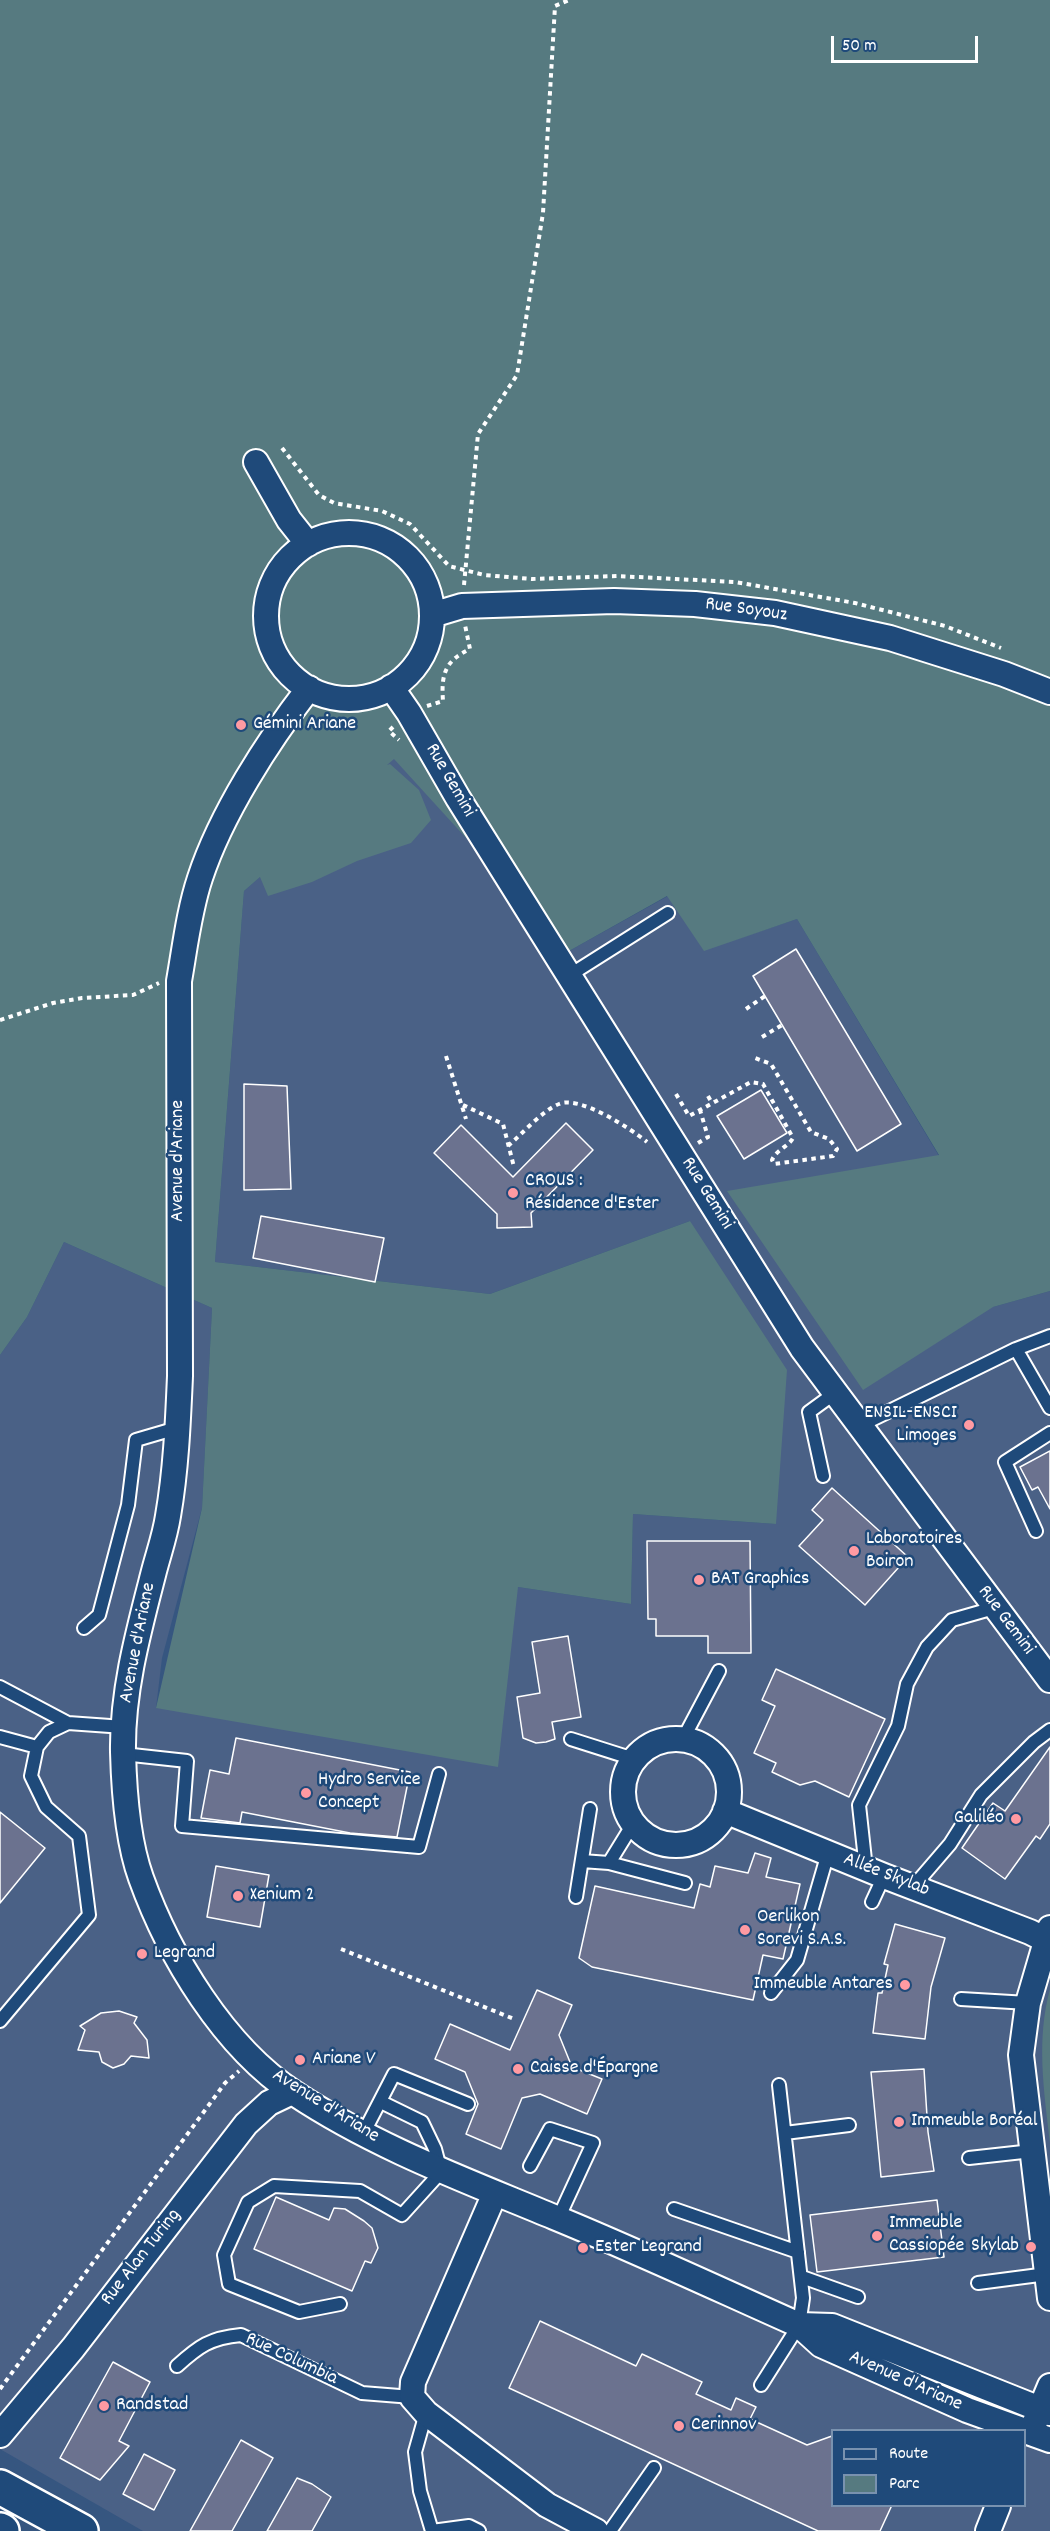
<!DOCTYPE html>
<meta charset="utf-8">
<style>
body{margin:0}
#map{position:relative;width:1050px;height:2531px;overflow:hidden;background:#365680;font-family:Dekko,sans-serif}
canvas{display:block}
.legend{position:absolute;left:831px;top:2429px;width:195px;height:78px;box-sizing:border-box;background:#1f4a7a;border:2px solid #7992af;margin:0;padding:8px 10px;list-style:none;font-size:18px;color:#fff}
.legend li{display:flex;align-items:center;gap:12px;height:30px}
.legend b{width:30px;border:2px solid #7992af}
.scale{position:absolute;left:831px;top:36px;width:147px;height:27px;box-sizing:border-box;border:3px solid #fff;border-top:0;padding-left:8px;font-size:18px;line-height:21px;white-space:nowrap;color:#fff;-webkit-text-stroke:4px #1f4a7a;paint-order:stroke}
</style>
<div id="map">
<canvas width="1050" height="2531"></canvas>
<ul class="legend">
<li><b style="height:8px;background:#1f4a7a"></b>Route</li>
<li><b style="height:16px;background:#567a80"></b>Parc</li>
</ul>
<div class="scale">50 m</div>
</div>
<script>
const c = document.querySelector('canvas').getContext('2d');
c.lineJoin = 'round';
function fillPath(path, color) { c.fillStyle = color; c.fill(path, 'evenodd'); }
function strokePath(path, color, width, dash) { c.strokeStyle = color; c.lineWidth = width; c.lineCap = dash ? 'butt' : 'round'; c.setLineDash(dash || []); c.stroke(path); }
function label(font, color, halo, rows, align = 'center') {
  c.font = font + ' Dekko,sans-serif'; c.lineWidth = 5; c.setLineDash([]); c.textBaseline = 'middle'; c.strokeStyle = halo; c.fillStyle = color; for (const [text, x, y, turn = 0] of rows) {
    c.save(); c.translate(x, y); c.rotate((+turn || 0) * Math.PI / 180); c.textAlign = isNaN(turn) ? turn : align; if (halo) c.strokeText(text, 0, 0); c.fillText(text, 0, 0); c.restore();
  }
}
fillPath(new Path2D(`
 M394,758L569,951L668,896L704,950L797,919L939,1156L993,1307L1050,1291V2531H143L0,2449V1355L27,1317L64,1242L212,1308L202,1508L162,1658L156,1708L518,1587L631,1604L633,1514L776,1524L690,1221L490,1294L215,1262L244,891ZM832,2430H1024V2506H832Z`), '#4a6186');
fillPath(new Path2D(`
 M0,0H1050V1291L993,1307L863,1390L727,1191L939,1155L797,919L704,951L667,896L569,951L394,759L387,765L390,764L419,790L431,820L411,843L357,861L312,882L268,896L260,877L244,891L215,1262L490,1294L690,1221L787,1370L776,1524L633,1514L631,1604L518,1587L498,1767L156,1708L202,1508L212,1308L64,1242L27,1317L0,1355Z
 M1050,1989V2143C1044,2091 1036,2040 1050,1989Z`), '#567a80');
const building = new Path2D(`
 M796,949L901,1124L857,1151L753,976Z
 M244,1084L287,1086L291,1189L244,1190Z
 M761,1090L787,1133L744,1159L717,1116Z
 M566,1123L593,1150L531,1213L532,1227L497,1228V1214L434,1153L461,1125L513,1177Z
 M261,1216L384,1238L375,1282L253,1258Z
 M1050,1451V1509L1038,1487L1032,1490L1020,1467Z
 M832,1488L908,1557L865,1605L799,1546L823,1520L812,1510Z
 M647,1541H750L751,1653H708V1636H656V1619H648Z
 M568,1636L581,1717L552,1722L555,1739L546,1742L536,1743L523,1738L517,1697L540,1693L532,1642Z
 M776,1669L885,1719L849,1797L815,1781L800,1785L772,1772L776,1763L754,1753L775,1706L762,1700Z
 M236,1738L410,1772L397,1837L350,1833L242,1812L240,1823L201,1818L210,1770L229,1774Z
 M1050,1747V1824L1040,1839L1036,1836L1005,1879L962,1848L993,1803L1005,1811Z
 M0,1812L45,1848L0,1903Z
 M755,1853L771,1858L766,1877L800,1884L783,1959L763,1955L753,2000L592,1967L579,1958L595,1886L694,1908L700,1884L710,1887L715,1866L748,1873Z
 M216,1866L269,1875L260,1927L207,1917Z
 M895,1924L945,1938L931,1987L925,2039L873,2033L878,1993H882L888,1965L884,1964Z
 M537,1990L572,2005L559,2035L572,2067L602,2079L587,2114L540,2094L522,2098L501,2149L466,2134L478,2104L465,2072L435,2059L450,2024L510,2050Z
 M119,2011L137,2017L134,2023L147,2040L149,2058L131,2056L124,2064L113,2068L102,2062L99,2052L78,2050L85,2030L80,2026L101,2013Z
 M924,2069L928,2132L934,2171L881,2177L871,2072Z
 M276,2197L329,2220L334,2208L345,2209L364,2221L372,2228L378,2248L371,2263L365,2261L352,2291L254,2249Z
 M937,2200L944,2257L817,2272L810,2215Z
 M540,2321L636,2366L642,2354L702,2382L696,2394L731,2410L736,2398L756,2407L750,2419L807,2445L832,2436V2505H892L880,2531H818L509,2388Z
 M113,2362L150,2382L119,2441L129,2446L100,2480L60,2458Z
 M241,2440L273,2458L232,2531H190Z
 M144,2454L175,2470L154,2510L123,2494Z
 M297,2478L312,2484L331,2497L312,2531H267Z`);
fillPath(building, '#6b728f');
strokePath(building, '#fff', 1.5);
const service = new Path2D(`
 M570,975L668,913
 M1016,1349L1050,1408
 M859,1426L1016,1349L1050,1336
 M823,1476L809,1412L835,1393
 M1036,1531L1005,1462L1050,1433
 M84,1628L99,1615L128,1505L136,1440L177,1428
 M0,1687L68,1723
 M0,1737L37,1747
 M571,1739L634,1759
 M683,1739L719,1671
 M123,1754L187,1761L182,1826L419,1847L439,1774
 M582,1861L609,1863L633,1824
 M609,1863L685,1883
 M866,1869L859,1805L898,1726L907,1684L927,1647L952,1620L994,1608
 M913,1887L950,1844L981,1795L1034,1742L1050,1730
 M576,1897L590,1809
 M872,1902L884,1876
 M771,1993L797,1960L828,1853
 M961,1999L1028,2003
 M0,2021L89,1915L79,1836L46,1807L31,1776L37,1747L49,1732L68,1723L124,1727
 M785,2133L849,2125
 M363,2134L394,2074L468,2104
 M969,2158L1032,2151
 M530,2166L550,2129L593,2143L558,2219
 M674,2209L798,2252
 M802,2277L858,2297
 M978,2283L1047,2274
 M340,2304L299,2312L229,2284L224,2255L248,2202L274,2186L360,2191L402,2215L441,2172L435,2149L422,2122L381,2102
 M177,2366C199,2346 210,2338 241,2335L362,2393L412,2397
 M761,2385L799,2325L803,2298L779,2085
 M426,2413L415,2452L420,2491L432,2531
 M432,2531L469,2526L479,2531
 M610,2531L654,2468`);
const minor = new Path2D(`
 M256,462L289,520L308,544
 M266 616a83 83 0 1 1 166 0a83 83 0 1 1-166 0Z
 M432,615L462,606L614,601L695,604L775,613L890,638L1004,674L1050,692
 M391,687L409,713L458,798L802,1348L1050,1680
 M309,688C268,741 221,814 200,878C189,911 185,947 179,981L180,1376C178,1422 176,1470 168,1516C165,1536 158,1555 153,1575C138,1633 122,1692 123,1752C124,1791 128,1842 141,1878C169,1956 224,2047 294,2093C375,2147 465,2180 554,2217C637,2251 718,2289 799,2325L821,2345L967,2410L1050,2440
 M623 1792a53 53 0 1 1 106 0a53 53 0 1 1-106 0Z
 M725,1811L884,1876L1030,1932L1046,1940
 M1050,1928L1028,2003L1021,2055L1050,2298
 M495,2193L413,2382L412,2397L426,2413L547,2505L596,2531
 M799,2325L832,2326L1050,2413
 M1035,2422L1050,2386
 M0,2435L73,2348L246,2124L269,2103L292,2092
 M988,2531L998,2506`);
const secondary = new Path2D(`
 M0,2487L81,2531
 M0,2530L2,2531`);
strokePath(service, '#fff', 16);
strokePath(minor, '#fff', 28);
strokePath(secondary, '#fff', 38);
strokePath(new Path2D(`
 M282,448L319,495L334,503L382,511L410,524L449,566L484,575L532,579L617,576L735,582L855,603L945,626L1001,648
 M464,585L478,434L517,375L543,213L555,6L569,0
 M427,706L443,701C441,674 445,661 470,649L465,625
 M393,727L389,731L399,740
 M746,1009L765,996
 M0,1020L53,1003L82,998L133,995L159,983
 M762,1037L782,1025
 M446,1056L466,1119
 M676,1094L689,1116L751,1082L763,1084L793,1138C788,1147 776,1150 772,1160L774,1164L833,1156L837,1149L829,1139L811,1132L771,1064L755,1058
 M708,1096L712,1103
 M463,1105L503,1124L514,1167
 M698,1143L708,1137L700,1110
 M508,1146C522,1134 543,1110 559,1104C579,1095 630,1128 647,1142
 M341,1949L514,2019
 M0,2389L225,2083L239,2071`), '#fff', 4, [4.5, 4.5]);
strokePath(service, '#1f4a7a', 12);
strokePath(minor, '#1f4a7a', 24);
strokePath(secondary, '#1f4a7a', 33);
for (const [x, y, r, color] of [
 [241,725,6,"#ff9aa2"],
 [513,1193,6,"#ff9aa2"],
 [969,1425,6,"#ff9aa2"],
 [854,1551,6,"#ff9aa2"],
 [699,1580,6,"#ff9aa2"],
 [306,1793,6,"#ff9aa2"],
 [1016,1819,6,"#ff9aa2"],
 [238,1896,6,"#ff9aa2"],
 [745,1930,6,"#ff9aa2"],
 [142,1954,6,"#ff9aa2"],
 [905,1985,6,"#ff9aa2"],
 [300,2060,6,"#ff9aa2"],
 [518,2069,6,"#ff9aa2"],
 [899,2122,6,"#ff9aa2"],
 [877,2236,6,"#ff9aa2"],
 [1031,2247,6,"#ff9aa2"],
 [583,2248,6,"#ff9aa2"],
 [104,2406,6,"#ff9aa2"],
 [679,2426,6,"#ff9aa2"]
]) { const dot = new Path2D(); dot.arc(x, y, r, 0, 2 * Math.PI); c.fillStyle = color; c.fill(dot); strokePath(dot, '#1f4a7a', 2); }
label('20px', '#fff', '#1f4a7a', [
 ["Rue Soyouz",746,611,8],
 ["Rue Gemini",449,781,60],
 ["Avenue d'Ariane",179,1161,-90],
 ["Rue Gemini",706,1194,58],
 ["Rue Gemini",1005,1621,53],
 ["Avenue d'Ariane",139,1643,-79],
 ["Allée Skylab",886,1876,21],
 ["Avenue d'Ariane",325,2107,32],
 ["Rue Alan Turing",142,2258,-52],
 ["Rue Columbia",291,2360,25],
 ["Avenue d'Ariane",905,2382,24]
]);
label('20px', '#fff', '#1f4a7a', [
 ["Gémini Ariane",253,725],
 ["CROUS :",525,1182],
 ["Résidence d'Ester",525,1205],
 ["ENSIL-ENSCI",957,1414,"right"],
 ["Limoges",957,1437,"right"],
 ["Laboratoires",866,1540],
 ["Boiron",866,1563],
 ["BAT Graphics",711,1580],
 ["Hydro Service",318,1781],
 ["Concept",318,1804],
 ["Galiléo",1004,1819,"right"],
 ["Xenium 2",250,1896],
 ["Oerlikon",757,1918],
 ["Sorevi S.A.S.",757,1941],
 ["Legrand",154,1954],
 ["Immeuble Antares",893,1985,"right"],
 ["Ariane V",312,2060],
 ["Caisse d'Épargne",530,2069],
 ["Immeuble Boréal",911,2122],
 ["Immeuble",889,2224],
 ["Cassiopée",889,2247],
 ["Skylab",1019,2247,"right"],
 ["Ester Legrand",595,2248],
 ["Randstad",116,2406],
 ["Cerinnov",691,2426]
], 'left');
</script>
